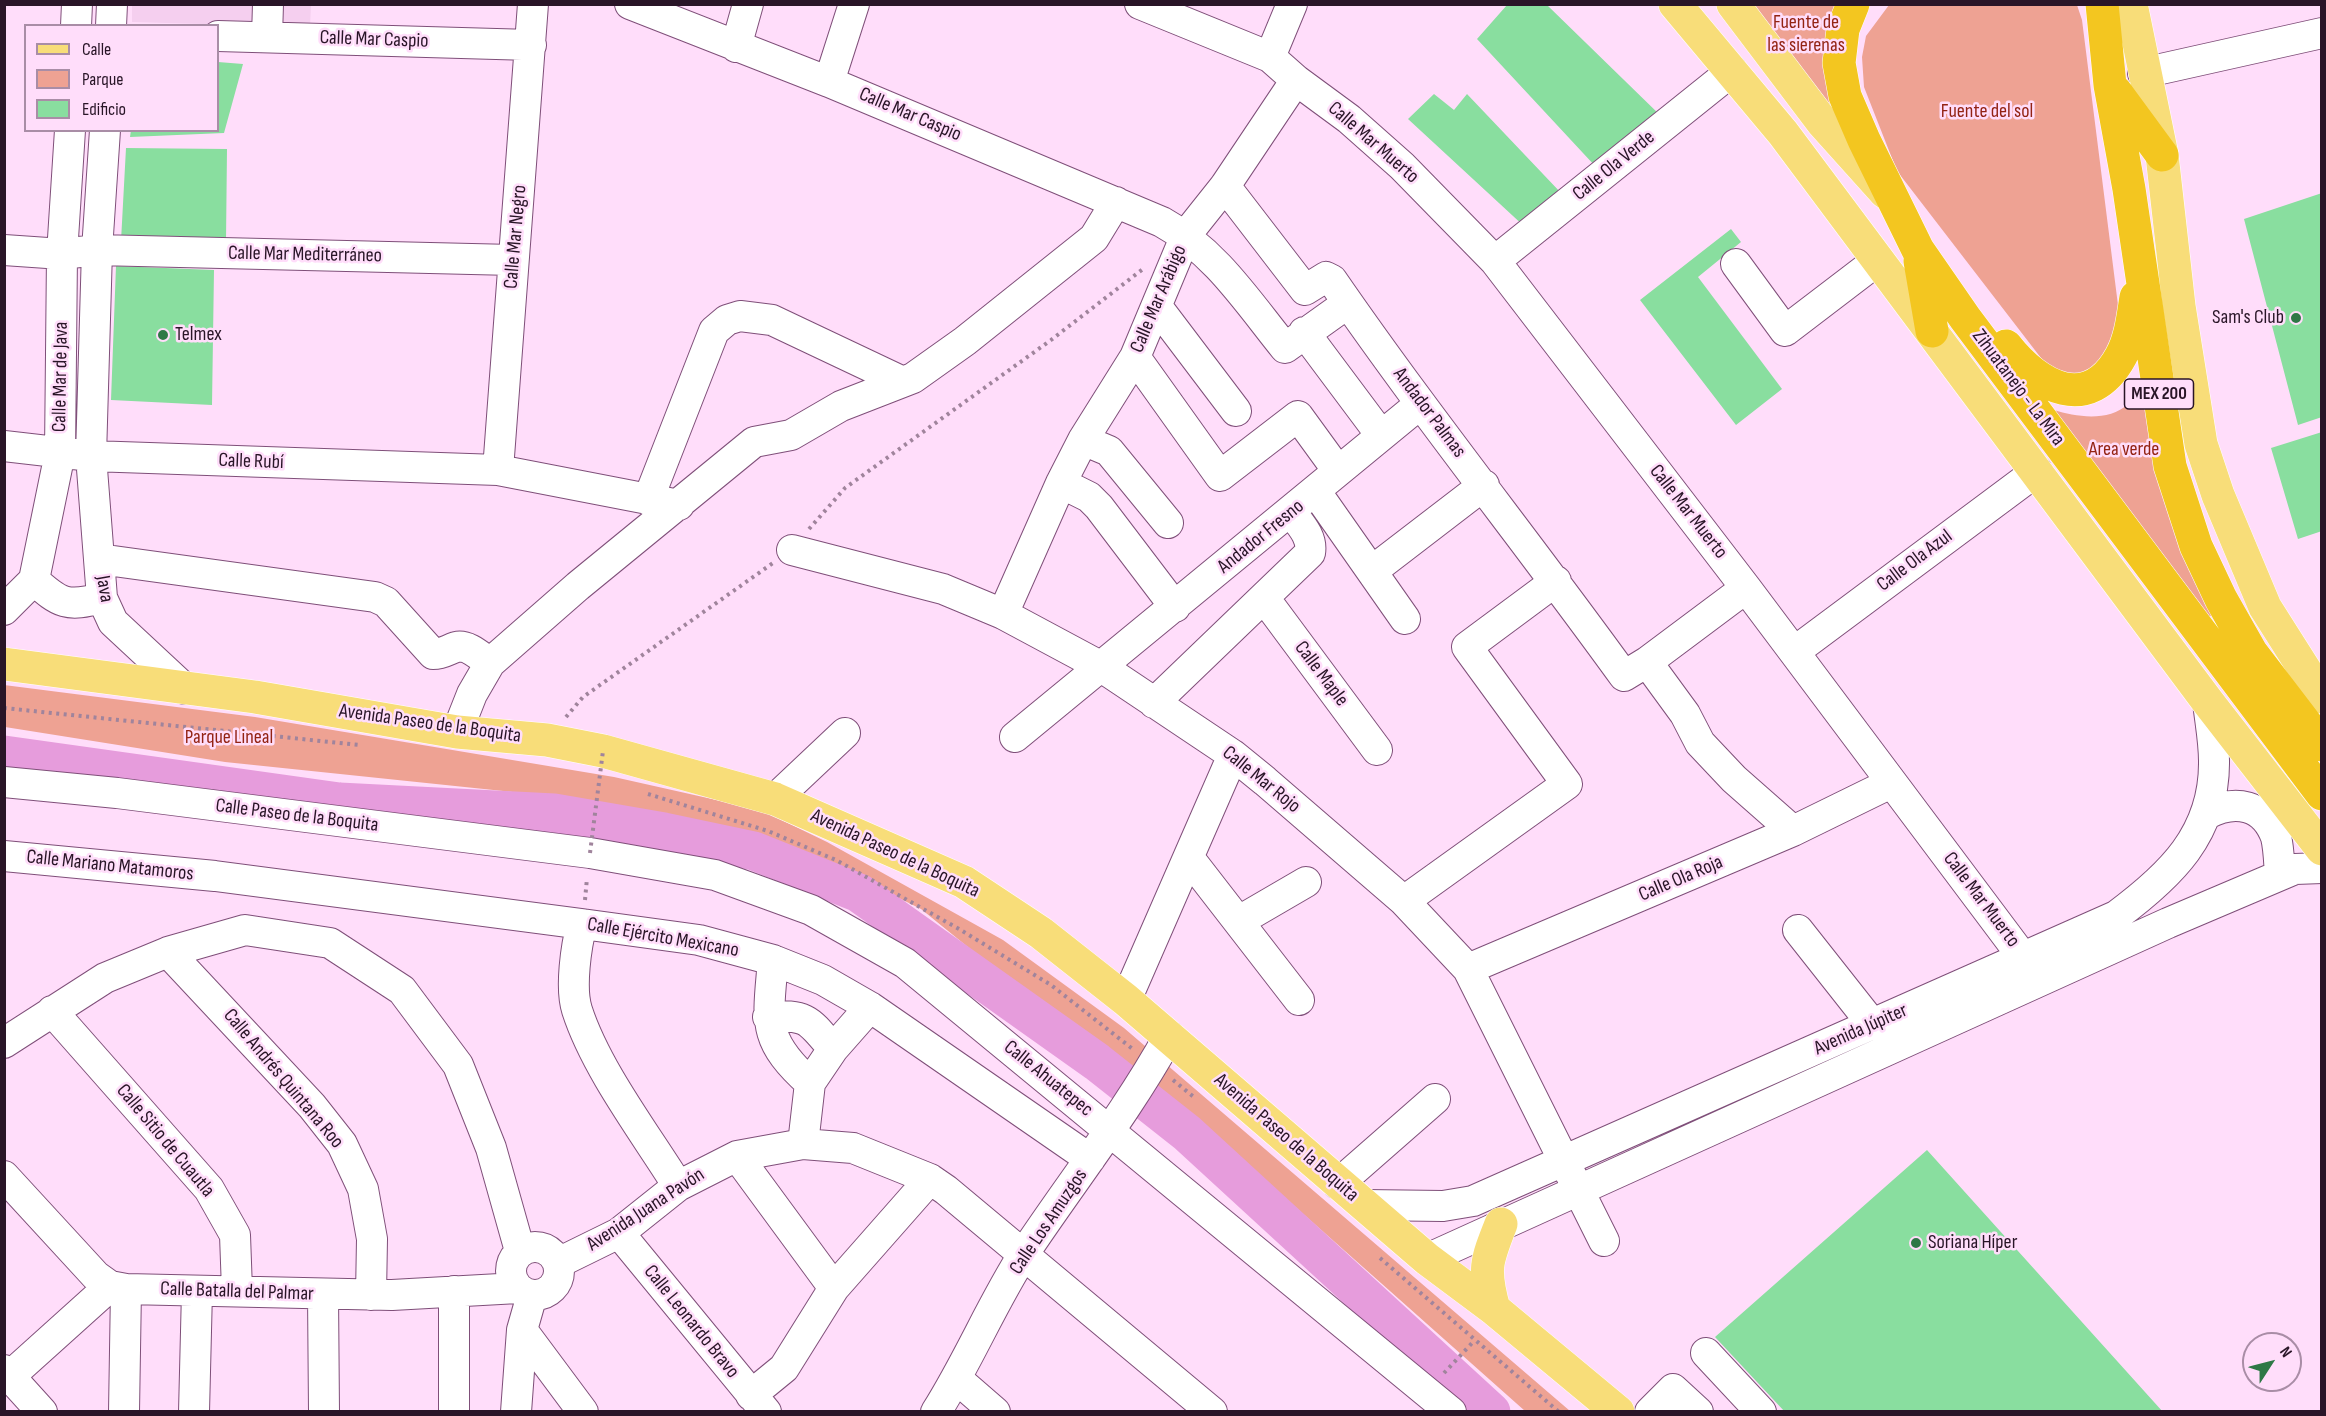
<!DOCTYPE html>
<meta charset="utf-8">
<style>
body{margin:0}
#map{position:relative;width:2326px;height:1416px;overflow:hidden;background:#ffddfa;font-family:"Sofia Sans Condensed",sans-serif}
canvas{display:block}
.frame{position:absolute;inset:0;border:6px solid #291527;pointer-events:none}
.legend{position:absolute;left:24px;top:24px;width:195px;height:108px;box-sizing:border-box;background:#ffddfa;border:2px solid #a98da6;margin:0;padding:8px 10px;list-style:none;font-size:18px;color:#291527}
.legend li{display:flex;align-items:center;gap:12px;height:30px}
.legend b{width:30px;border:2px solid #a98da6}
.north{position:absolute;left:2242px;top:1332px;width:60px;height:60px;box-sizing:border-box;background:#ffddfa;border:2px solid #a98da6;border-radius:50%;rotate:54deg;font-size:16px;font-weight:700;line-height:24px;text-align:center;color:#291527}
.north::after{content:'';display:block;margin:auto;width:21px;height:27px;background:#2e7846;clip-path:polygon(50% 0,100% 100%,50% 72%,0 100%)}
</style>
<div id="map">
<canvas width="2326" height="1416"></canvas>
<div class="frame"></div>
<ul class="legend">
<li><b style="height:8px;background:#f8dd79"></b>Calle</li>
<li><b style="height:16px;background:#eea293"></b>Parque</li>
<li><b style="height:16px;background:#89de9f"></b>Edificio</li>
</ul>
<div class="north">N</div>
</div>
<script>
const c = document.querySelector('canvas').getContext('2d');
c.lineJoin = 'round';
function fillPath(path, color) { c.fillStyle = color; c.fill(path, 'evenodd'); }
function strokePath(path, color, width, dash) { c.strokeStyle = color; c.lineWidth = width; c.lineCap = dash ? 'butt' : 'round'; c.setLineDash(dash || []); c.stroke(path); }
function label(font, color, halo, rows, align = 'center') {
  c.font = font + ' "Sofia Sans Condensed",sans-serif'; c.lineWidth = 5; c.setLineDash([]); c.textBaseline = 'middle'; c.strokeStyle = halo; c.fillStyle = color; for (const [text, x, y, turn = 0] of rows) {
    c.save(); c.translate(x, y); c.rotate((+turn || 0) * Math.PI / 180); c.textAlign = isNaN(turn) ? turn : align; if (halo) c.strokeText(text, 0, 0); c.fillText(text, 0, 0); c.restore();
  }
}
fillPath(new Path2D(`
 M132,5H311L310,27L132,22Z`), '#f5cfef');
fillPath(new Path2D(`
 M1745,5H1847L1834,128Z
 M1889,5H2077L2082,20L2121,329L2092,378L2051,371L1897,171L1864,87L1862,57L1866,36Z
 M2146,374L2221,606L2205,621L2054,410C2076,417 2109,422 2128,404C2136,397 2141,383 2146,374Z
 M4,685L255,717L614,777L761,810L827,842L1003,940L1124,1028L1570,1411H1525L1238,1156L1101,1055L921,909L810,854L551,796L225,762L5,727Z`), '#eea293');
strokePath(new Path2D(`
 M4,755L339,802L554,813L664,832L754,851L859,893L1097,1062L1187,1133L1491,1412`), '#e69cdc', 39);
fillPath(new Path2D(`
 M1507,5H1547L1662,117L1596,167L1477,39Z
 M218,62L243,64L224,133L130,137L131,130H218Z
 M1434,94L1454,110L1467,94L1562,194L1526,228L1408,119Z
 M126,148L227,149L226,241H121Z
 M2322,193V417L2298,425L2244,219Z
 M1731,229L1741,242L1698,277L1782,389L1736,425L1640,300Z
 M116,266L214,270L212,405L111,400Z
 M2322,432V531L2298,539L2271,448Z
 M1927,1150L2163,1412H1785L1715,1337Z`), '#89de9f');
const minor = new Path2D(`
 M630,4L829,82L1162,222C1215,251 1247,301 1285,348L1348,303
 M1140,4L1270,57
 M76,26L77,4
 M111,26L112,4
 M218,36L531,45
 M267,37L268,4
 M736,47L748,4
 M2143,73L2322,33
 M1296,80L1349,119L1402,166L1495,261L1746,588L2040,980
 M829,82L854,4
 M105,130L97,250L91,456L102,598L113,622L185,689
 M1225,186L1305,290L1326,277L1332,280C1425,415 1528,543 1624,676L1647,662L1746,588
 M4,250L62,254L97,250L513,260
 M1495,261L1732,71
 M1736,264L1785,331L1878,260
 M1158,308L1236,411
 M1304,332L1381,435
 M1135,357L1220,476L1298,416L1338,471
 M1083,440L1109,451L1168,523
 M4,446L91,456L498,470L679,505
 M498,470L533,4
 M1061,483L1089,497L1099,507L1175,607
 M1316,492L1405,619
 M648,500L714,331L727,320L740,316L772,320L903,382
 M792,550L943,589L1003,614L1100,666L1233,755L1265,781L1404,901L1468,969L1604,1241
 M99,559L375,597L386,602L433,654C443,654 447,650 456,647C468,644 481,657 490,663
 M1372,571L1484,485
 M34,580C60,604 67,607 102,598
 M1265,599L1377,750
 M4,610L34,580L60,453L62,254L70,130
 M1003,614L1061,483L1083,440L1135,357L1186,235L1225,186L1296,80L1270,57L1292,4
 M1794,652L2037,471
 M1647,662L1685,714L1700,743L1734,779L1793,831
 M1154,703L1310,553C1313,537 1300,524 1291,512
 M457,732L472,694L490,663L578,586L754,442L791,435L841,406L913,378L965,341L1094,238L1116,202
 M1015,737L1420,404
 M4,782L117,793L590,853L715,875L811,910L905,963L1451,1412
 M775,799L845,733
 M2207,814C2235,799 2264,804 2276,837C2279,849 2279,863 2280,875
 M4,856L215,876L582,924L699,940L773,960L823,980L870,1007L1090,1159
 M1189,858L1299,1000
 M1404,901L1567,784L1467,647L1556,581
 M1239,921L1306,882
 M582,924C576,946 570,988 577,1010C596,1069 645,1133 678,1186
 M1798,930L1873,1025
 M168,952L312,1106L342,1144L363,1189L372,1239L371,1295
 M773,960C768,1021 761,1039 810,1083
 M1468,969L1793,831L1891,783
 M1126,1000L1233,755
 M52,1011L209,1189L235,1235L237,1290
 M768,1017C807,1014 809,1020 833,1049
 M4,1043L105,978L168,952L245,930L330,943L402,990L458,1065L491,1148L520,1251
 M803,1144L810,1083L833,1049L870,1007
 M737,1156L834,1288
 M4,1176L96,1276L110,1286L126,1289L392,1295L518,1288
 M1338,1184L1435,1099
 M1365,1205L1443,1206L1473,1201L2116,916C2170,876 2215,834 2214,761C2214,741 2210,721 2208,702
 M619,1233L766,1412
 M511 1271a24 24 0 1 1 48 0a24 24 0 1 1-48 0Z
 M1427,1259L2168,923L2295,869L2322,868
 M558,1263L619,1233L678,1186L737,1156L803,1144L853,1148L930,1179L946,1190L1212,1412
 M323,1294L324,1412
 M522,1330L583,1412
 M1706,1353L1761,1412
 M4,1370L42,1412
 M10,1376L110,1286
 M957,1379L995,1412
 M751,1395L784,1368L834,1288L930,1179
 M124,1412L126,1289
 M194,1412L197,1291
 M454,1412V1291
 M516,1412L522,1330L532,1295
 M936,1412C969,1360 992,1303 1025,1252C1073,1180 1127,1112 1169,1036
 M1650,1412L1673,1389L1698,1412`);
const major = new Path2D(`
 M1675,4L1783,133L2208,702L2322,849
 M1733,4L1823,123L1885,192
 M2131,4L2162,155L2179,306L2201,444L2218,495L2265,607L2322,697
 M4,664L255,697L457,732L547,740L603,751L775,799L964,882L1041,933L1126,1000L1427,1259L1494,1309L1618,1412
 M1494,1309C1483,1269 1486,1262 1501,1224`);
const highway = new Path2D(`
 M1853,4L1843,29L1839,63L1845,96L1864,140L1918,250L1965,318L2322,794
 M2102,4L2110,85L2129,189L2170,466L2196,546L2221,599L2251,652L2322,745
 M2115,91L2162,155
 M1920,261L1932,331
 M2006,346C2038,387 2089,415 2121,356C2131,338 2133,316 2136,297`);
strokePath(minor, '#7f4f79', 32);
strokePath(major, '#fff', 34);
strokePath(highway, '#fff', 34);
strokePath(new Path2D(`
 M809,529L845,488L1051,340L1143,269
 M4,708L359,745
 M566,717L583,697L773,563
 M648,794L768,831L836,860L959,929L1051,985L1134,1050
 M585,900L587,878
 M1173,1080L1195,1098
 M1380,1258L1559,1412
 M1444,1373L1474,1341`), '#a0849c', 4, [3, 4.5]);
strokePath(minor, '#fff', 30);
strokePath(major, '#f8dd79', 33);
strokePath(highway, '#f3c620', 33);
strokePath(new Path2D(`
 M590,853L603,751`), '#a0849c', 4, [3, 4.5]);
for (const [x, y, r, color] of [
 [2296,318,6,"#2e7846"],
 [163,335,6,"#2e7846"],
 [1916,1243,6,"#2e7846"]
]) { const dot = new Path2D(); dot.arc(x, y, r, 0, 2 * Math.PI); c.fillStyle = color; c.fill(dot); strokePath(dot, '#ffddfa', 2); }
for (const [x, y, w] of [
 [2159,394,69]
]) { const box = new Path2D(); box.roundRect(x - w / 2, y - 15, w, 30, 4.5); c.fillStyle = '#ffddfa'; c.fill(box); strokePath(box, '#291527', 1.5); }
label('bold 18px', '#291527', null, [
 ["MEX 200",2159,394]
]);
label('20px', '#932313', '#ffddfa', [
 ["Fuente de",1806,23],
 ["las sierenas",1806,46],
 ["Fuente del sol",1987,112],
 ["Area verde",2124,450],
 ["Parque Lineal",229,738]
]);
label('20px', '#291527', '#ffddfa', [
 ["Calle Mar Caspio",374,40,2],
 ["Calle Mar Caspio",910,115,23],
 ["Calle Mar Muerto",1373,143,41],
 ["Calle Ola Verde",1614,166,-39],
 ["Calle Mar Negro",516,237,-85],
 ["Calle Mar Mediterráneo",305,255,1],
 ["Calle Mar Arábigo",1159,299,-67],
 ["Calle Mar de Java",61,377,-89],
 ["Zihuatanejo - La Mira",2018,388,53],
 ["Andador Palmas",1429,413,53],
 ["Calle Rubí",251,462,2],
 ["Calle Mar Muerto",1688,512,52],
 ["Andador Fresno",1261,537,-39],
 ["Calle Ola Azul",1915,561,-37],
 ["Java",104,589,80],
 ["Calle Maple",1321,674,53],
 ["Avenida Paseo de la Boquita",430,724,8],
 ["Calle Mar Rojo",1261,780,39],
 ["Calle Paseo de la Boquita",297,816,7],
 ["Avenida Paseo de la Boquita",895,854,25],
 ["Calle Mariano Matamoros",110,866,6],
 ["Calle Ola Roja",1681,879,-23],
 ["Calle Mar Muerto",1981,900,53],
 ["Calle Ejército Mexicano",663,938,10],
 ["Avenida Júpiter",1861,1030,-24],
 ["Calle Andrés Quintana Roo",283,1079,50],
 ["Calle Ahuatepec",1048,1079,39],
 ["Avenida Paseo de la Boquita",1286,1138,41],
 ["Calle Sitio de Cuautla",165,1141,50],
 ["Avenida Juana Pavón",646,1210,-33],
 ["Calle Los Amuzgos",1049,1222,-56],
 ["Calle Batalla del Palmar",237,1292,2],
 ["Calle Leonardo Bravo",691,1322,51]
]);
label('20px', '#291527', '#ffddfa', [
 ["Sam's Club",2284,318,"right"],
 ["Telmex",175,335],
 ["Soriana Híper",1928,1243]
], 'left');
</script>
